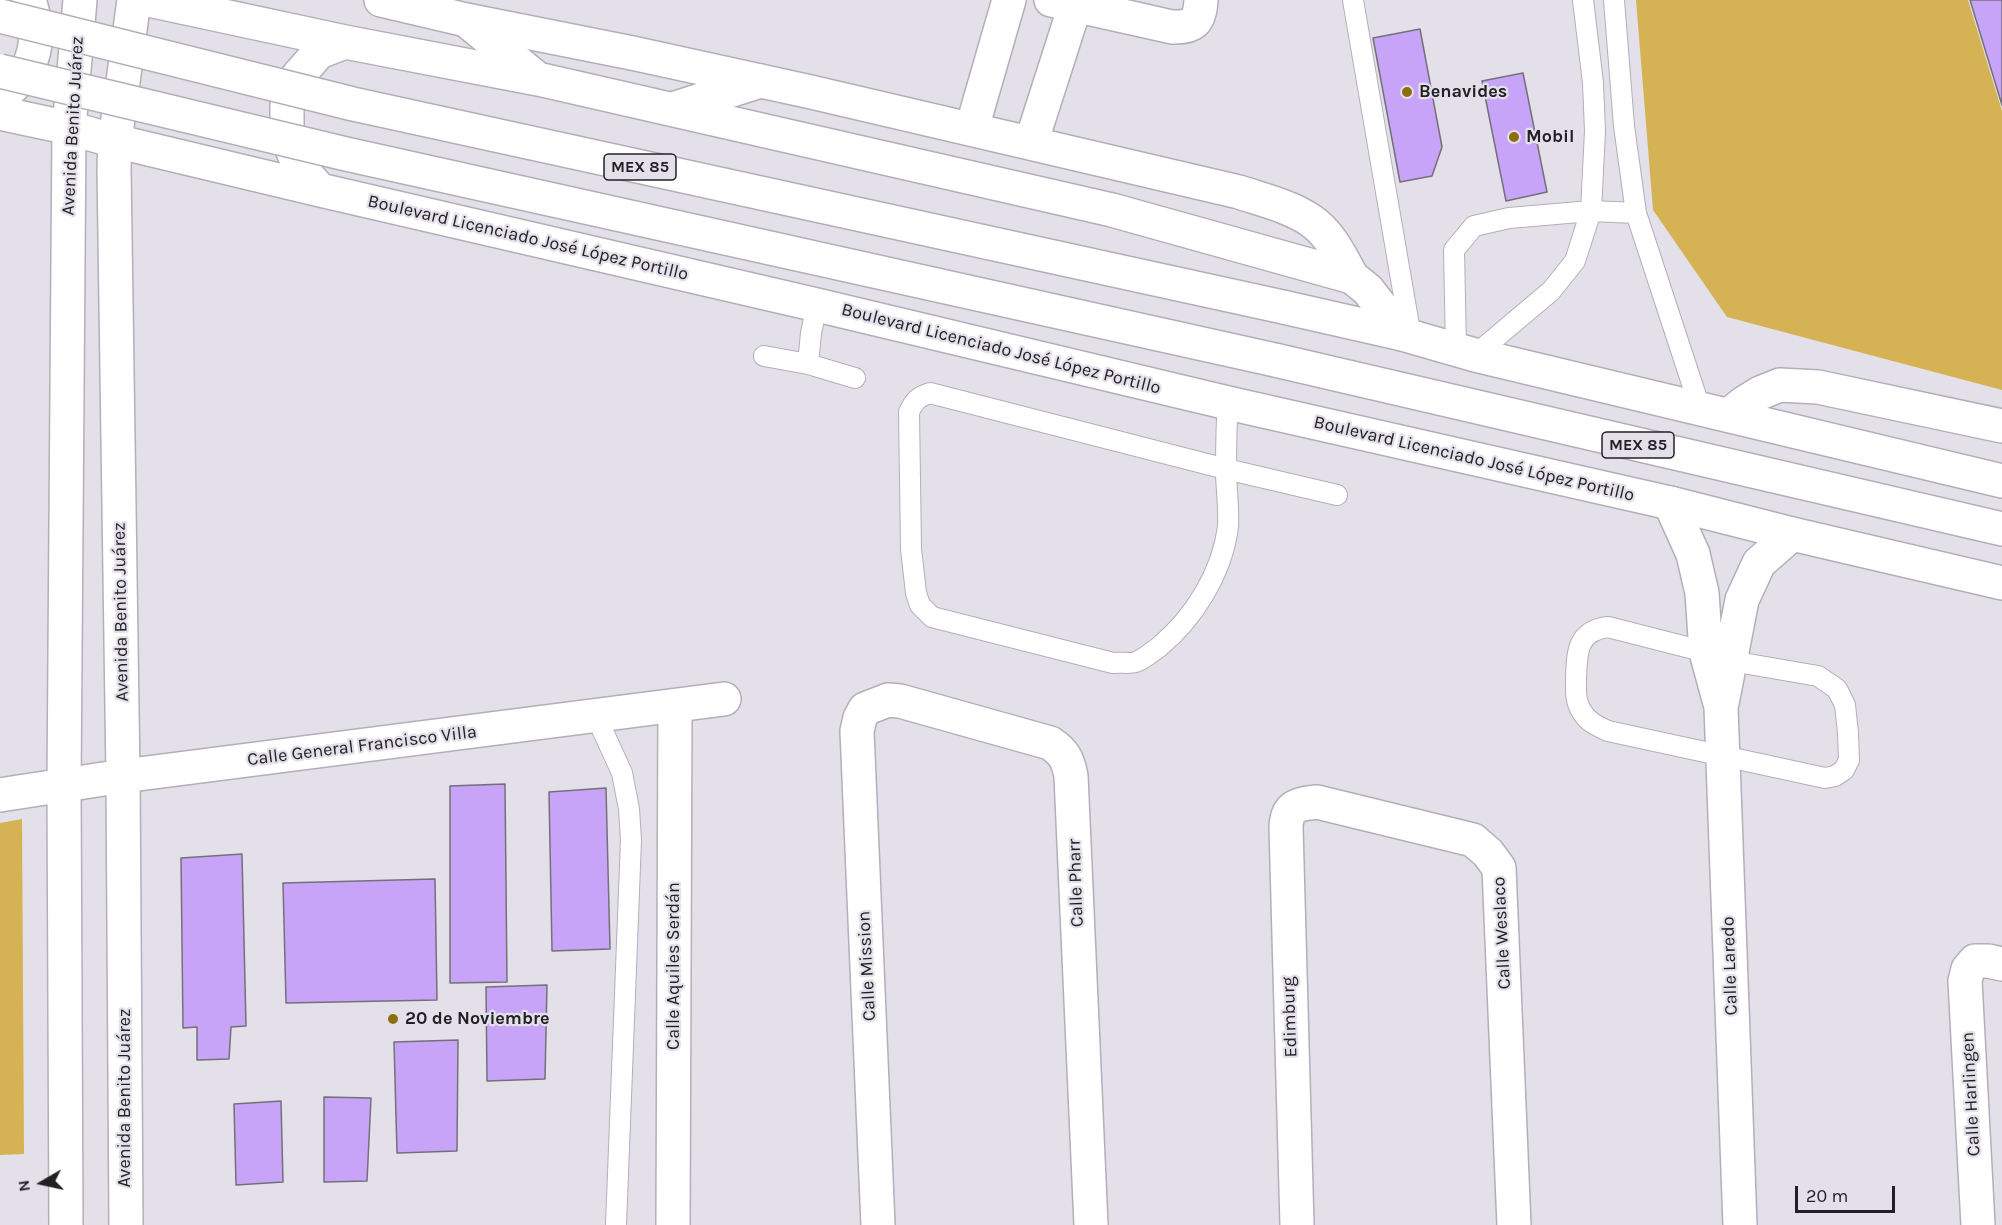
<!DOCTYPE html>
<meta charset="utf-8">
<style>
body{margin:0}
#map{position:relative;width:2002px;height:1225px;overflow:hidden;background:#e3e0e9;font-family:Karla,sans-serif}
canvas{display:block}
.north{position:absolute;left:12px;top:1153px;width:60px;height:60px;-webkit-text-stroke:4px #e3e0e9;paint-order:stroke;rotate:261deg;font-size:16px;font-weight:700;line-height:24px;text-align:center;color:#222024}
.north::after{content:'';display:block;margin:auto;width:21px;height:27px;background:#222024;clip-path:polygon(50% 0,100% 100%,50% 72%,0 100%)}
.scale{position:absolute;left:1795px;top:1186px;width:100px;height:27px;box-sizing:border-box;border:3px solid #222024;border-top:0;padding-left:8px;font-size:18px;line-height:21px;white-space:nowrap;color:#222024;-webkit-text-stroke:4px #e3e0e9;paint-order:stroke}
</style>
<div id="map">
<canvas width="2002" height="1225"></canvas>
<div class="north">N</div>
<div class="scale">20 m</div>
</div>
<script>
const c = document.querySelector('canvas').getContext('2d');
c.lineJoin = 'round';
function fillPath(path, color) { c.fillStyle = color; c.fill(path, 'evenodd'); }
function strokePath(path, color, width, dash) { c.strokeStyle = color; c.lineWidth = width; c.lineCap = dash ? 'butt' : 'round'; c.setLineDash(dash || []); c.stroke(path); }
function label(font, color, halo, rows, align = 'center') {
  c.font = font + ' Karla,sans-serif'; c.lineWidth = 4.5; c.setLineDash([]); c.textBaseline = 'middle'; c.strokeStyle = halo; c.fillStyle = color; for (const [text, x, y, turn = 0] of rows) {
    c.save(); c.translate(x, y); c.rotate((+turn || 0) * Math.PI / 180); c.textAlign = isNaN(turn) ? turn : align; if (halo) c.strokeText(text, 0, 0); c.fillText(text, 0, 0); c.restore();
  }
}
fillPath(new Path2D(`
 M1636,0H1968L2002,111V390L1727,317L1653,210Z
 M22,819L24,1154L0,1155V823Z`), '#d5b253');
const building = new Path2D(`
 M1970,0H2002V105Z
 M1420,29L1442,147L1432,176L1400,182L1373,38Z
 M1523,73L1547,192L1506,201L1482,81Z
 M505,784L507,982L450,983V786Z
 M606,788L610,949L552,951L549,792Z
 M242,854L246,1026L231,1027L229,1059L197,1060V1027L183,1028L181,858Z
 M435,879L437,1000L286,1003L283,883Z
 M547,985L545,1079L487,1081L486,987Z
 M458,1040L457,1151L397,1153L394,1042Z
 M324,1097L371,1098L367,1181L324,1182Z
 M281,1101L283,1182L236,1185L234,1104Z`);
fillPath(building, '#c8a4f8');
strokePath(building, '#737078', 1.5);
const service = new Path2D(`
 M1353,0L1411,337
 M1614,0L1624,126L1636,213L1700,408
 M1456,349L1454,250L1474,226L1509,218L1591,211L1636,213
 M1475,355L1551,291L1575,261L1591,211L1595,131L1593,83L1583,0
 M764,356L808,364L811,333L817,305
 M808,364L855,378
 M1228,403C1226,428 1226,452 1226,476C1227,493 1229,511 1228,527C1222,573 1194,618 1159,647C1152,652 1144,659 1136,662C1129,664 1120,662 1113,663L932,617L920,605L916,593L911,549L909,412C914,401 918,397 930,393L1226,469L1337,495
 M1608,627L1706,652L1731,661L1818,676L1837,689L1845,705L1848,733L1849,760L1844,770L1835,776L1825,778L1608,731C1597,726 1588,722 1582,712C1575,701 1576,692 1576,680C1577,653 1576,631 1608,627Z
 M596,716L622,773L629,809L631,840L616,1225`);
const minor = new Path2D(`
 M381,0L466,20L632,53L811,92L1239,192C1263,200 1289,206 1310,220C1330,233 1341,257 1352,277
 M1051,0L1172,27C1194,28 1200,21 1201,0
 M972,128L1009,0
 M1031,143L1075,6
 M1670,503L1693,554L1702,593L1706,652L1721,707L1740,1225
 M1722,703L1742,600L1759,563L1792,534
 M0,795L123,776L724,699
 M673,1225L675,706
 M878,1225L857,731L860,718L865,709L888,700L900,701L1050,743C1064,752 1068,760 1071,776L1091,1225
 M1297,1225L1286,827C1287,806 1297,804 1317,802L1473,840L1488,853L1499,868L1514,1225
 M1978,1225L1965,981L1968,969L1975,961H1988L2002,964`);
const tertiary = new Path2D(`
 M149,0L345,42L538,79L1112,210L1352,277L1368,290L1402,334
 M466,20L534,76
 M4,94C37,69 42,38 29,0
 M673,109L760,81
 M0,113L69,128L115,141L320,190L817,305L1228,403L1670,503L1792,534L2002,583
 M320,190L299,166L287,137V105L298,76L319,52L345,42
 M1729,415L1744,403L1760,393L1780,385L1818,387L2002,426`);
const secondary = new Path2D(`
 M66,1225L64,785L69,128L80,0
 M126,1225L123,776L114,169L115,141L134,0`);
const trunk = new Path2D(`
 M1283,307L1402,334L1475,355L2002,481
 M1275,360L2002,529`);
strokePath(service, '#b3afb8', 22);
strokePath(minor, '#b3afb8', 36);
strokePath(tertiary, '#b3afb8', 36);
strokePath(secondary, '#b3afb8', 36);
strokePath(trunk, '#b3afb8', 36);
strokePath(service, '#fff', 20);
strokePath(minor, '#fff', 33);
strokePath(tertiary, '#fff', 33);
strokePath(secondary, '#fff', 33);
strokePath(trunk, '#fff', 33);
const trunkBridge = new Path2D(`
 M0,16L353,104L1283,307
 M0,71L346,154L1275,360`);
strokePath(trunkBridge, '#b3afb8', 36, []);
strokePath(trunkBridge, '#fff', 33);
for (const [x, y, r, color] of [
 [1407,92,6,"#8b6e0f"],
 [1514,137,6,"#8b6e0f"],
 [393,1019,6,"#8b6e0f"]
]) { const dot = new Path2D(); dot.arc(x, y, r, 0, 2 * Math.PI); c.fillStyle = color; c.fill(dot); strokePath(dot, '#e3e0e9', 2); }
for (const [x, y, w] of [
 [640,167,72],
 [1638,445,72]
]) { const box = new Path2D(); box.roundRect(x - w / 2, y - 13, w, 26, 4.5); c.fillStyle = '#e3e0e9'; c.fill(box); strokePath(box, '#222024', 1.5); }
label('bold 16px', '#222024', null, [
 ["MEX 85",640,167],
 ["MEX 85",1638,445]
]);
label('bold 18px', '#222024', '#e3e0e9', [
 ["Benavides",1419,92],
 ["Mobil",1526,137],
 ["20 de Noviembre",405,1019]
], 'left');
label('18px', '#222024', '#e3e0e9', [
 ["Avenida Benito Juárez",73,126,-87],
 ["Boulevard Licenciado José López Portillo",528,238,13],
 ["Boulevard Licenciado José López Portillo",1001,349,14],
 ["Boulevard Licenciado José López Portillo",1474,459,13],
 ["Avenida Benito Juárez",121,612,-91],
 ["Calle General Francisco Villa",362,746,-7],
 ["Calle Pharr",1076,883,-92],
 ["Calle Weslaco",1502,933,-93],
 ["Calle Aquiles Serdán",674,966,-90],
 ["Calle Mission",867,966,-93],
 ["Calle Laredo",1730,966,-92],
 ["Edimburg",1290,1017,-92],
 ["Calle Harlingen",1971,1094,-93],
 ["Avenida Benito Juárez",125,1098,-90]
]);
</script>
